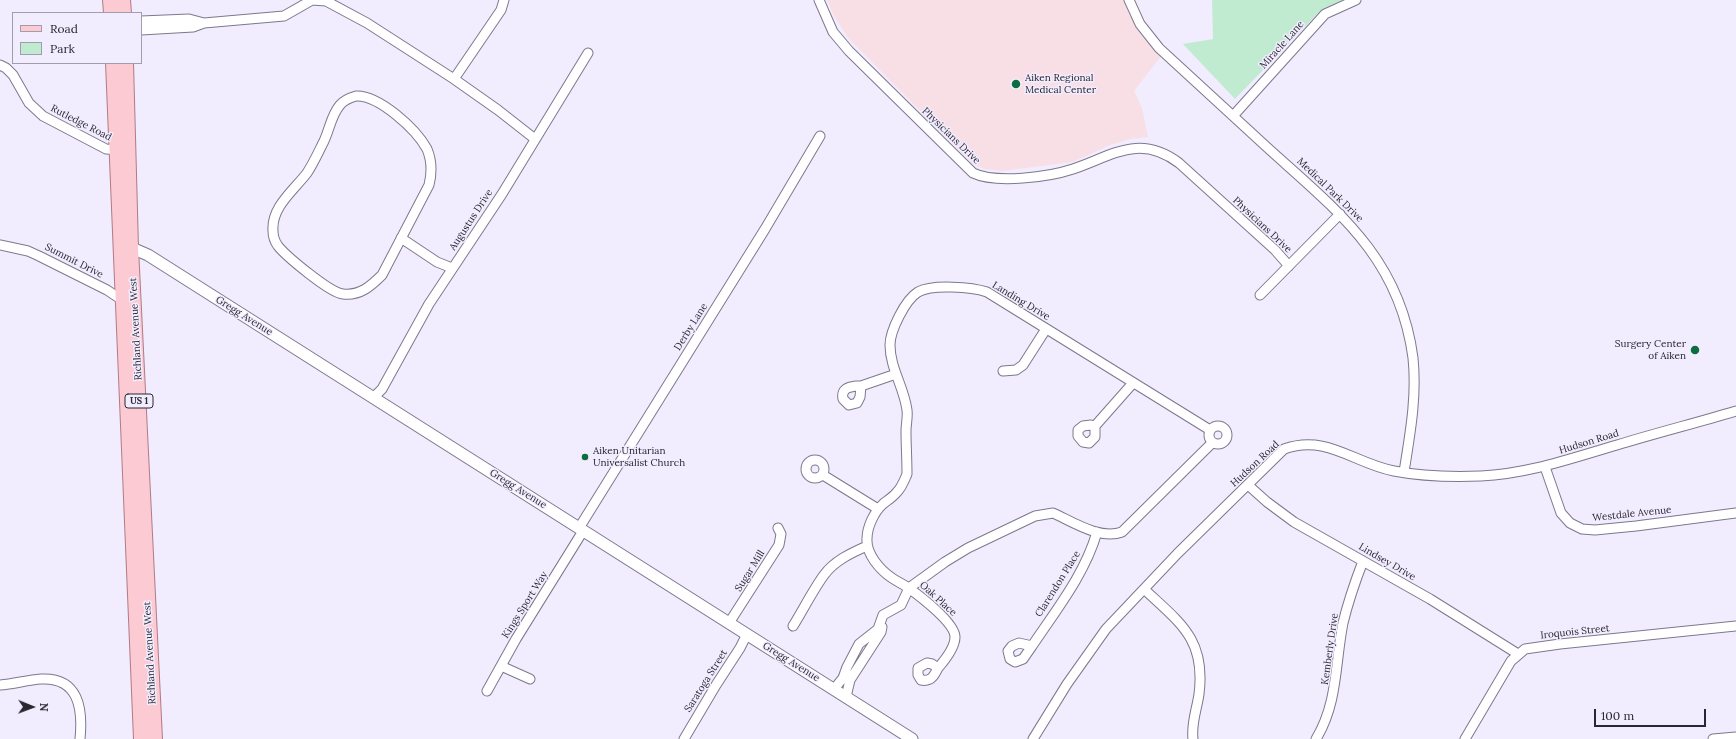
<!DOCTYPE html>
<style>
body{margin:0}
#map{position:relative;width:1736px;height:739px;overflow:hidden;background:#f2ecff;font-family:Lora,serif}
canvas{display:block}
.legend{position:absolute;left:12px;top:12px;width:130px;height:52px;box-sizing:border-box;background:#f2ecff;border:1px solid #a29dac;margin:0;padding:5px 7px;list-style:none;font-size:12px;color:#29272f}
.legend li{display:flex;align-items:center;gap:8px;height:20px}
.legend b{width:20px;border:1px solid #a29dac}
.north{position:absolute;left:12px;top:687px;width:40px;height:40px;-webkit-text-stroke:3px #f2ecff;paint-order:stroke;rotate:91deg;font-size:11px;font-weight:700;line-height:16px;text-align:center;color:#29272f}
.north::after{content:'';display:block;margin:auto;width:14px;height:18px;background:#29272f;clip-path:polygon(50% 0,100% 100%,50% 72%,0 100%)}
.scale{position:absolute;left:1594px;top:709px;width:112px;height:18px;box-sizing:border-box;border:2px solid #29272f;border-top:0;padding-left:5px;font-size:12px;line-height:14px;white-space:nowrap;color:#29272f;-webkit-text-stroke:3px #f2ecff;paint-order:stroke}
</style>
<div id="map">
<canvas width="1736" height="739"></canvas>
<ul class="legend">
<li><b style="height:5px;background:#fccad2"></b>Road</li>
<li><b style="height:11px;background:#c0ebd1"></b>Park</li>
</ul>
<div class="north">N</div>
<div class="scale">100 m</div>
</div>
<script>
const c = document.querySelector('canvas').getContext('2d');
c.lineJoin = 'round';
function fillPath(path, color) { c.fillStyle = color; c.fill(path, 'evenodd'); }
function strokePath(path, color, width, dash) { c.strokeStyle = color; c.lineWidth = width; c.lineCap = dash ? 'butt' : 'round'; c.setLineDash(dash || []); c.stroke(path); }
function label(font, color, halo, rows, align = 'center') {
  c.font = font + ' Lora,serif'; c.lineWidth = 3; c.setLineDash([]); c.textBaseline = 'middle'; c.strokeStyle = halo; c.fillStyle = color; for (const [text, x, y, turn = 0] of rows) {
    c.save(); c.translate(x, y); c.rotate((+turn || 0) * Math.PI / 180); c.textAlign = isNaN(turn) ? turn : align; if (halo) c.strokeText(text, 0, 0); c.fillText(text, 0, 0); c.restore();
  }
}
fillPath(new Path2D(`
 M827,0H1124L1126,8L1141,35L1161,56L1134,91L1142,108L1148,137L1130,139L1110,145L1073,162L1002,171L984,169L973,164L848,38L833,14Z`), '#f8dee5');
fillPath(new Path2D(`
 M1212,0H1343L1318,13L1235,99L1183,44L1213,39Z`), '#c0ebd1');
const minor = new Path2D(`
 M819,0L833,32L849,51L973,173C996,184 1049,177 1073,169C1112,156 1139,133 1179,163L1275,250L1289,266
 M1129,0L1140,24L1159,48C1196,82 1233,116 1270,150C1339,212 1400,259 1413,358C1417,397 1410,434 1404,472
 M141,21L189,19L204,23
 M141,30L193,27L204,23L284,16L312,0L326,1L367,23L454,79L498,110L535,139
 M0,65L6,68L13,75L29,103L43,116L106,149L121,150
 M454,79L501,10L504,0
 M356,96C379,95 416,129 427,149C432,161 432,173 429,185L382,275C371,286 360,296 343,294C330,293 286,256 278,246C275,242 273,236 273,231C271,207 294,190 307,173C313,164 318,153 323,143C329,132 331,115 340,105C344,100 349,98 356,96Z
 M1233,116L1325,14L1356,0
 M401,238L437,262L452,268
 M0,245L28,251L39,256L107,290L125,302
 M1260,295L1340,214
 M1003,371L1016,370L1023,365L1046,329
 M856,386H861L860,397L857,403L849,405L843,399C841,389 848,387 856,386Z
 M861,386L896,374
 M373,398L382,389L429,304L502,194L588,53
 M1091,425L1095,426V437L1089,443L1083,442L1078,436V430L1083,426Z
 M1209 435a9 9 0 1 1 18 0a9 9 0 1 1-18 0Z
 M1095,426L1133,383
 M806 469a9 9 0 1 1 18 0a9 9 0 1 1-18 0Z
 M1545,467L1561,513L1570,523L1582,529L1595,530L1636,526L1736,513
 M823,475L878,509
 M1248,485L1267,502L1294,522L1430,599L1518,654
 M579,528L765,229L820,136
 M1144,589C1180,623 1206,639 1199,694C1197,709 1191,723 1193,739
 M729,623L779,545L781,534L778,528
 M793,626C803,610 813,590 824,575C834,561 851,553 867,546
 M1019,643L1032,646L1023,659L1015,662L1010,659L1008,651L1012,646Z
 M1032,646C1056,610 1085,574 1097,532
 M927,663L932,664L938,668C934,676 931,682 921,680L918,675V668Z
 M501,666L530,679
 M938,668C945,660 955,648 955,637C955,623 921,597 910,589C905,585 898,582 892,578C880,570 866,554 867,539C867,527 874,512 883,504C888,500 893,497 897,492C902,487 904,481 907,474C907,459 906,445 906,431C906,424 908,417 907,410C904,387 890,368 890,345C890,331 905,300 918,292C932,284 972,287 987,292L1210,430
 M0,685C14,684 27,680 41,679C79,677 83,709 80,739
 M834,689L843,678L847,667L859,644L878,629L883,615L901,605L909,588L945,562L968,548L1035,516L1053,513C1073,522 1100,540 1122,532L1212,443
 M487,691L516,639L583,531
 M846,697L850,680L881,632L882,627
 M684,739L716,685L740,648L747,634
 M1033,739L1067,684L1106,629L1178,553L1284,449C1327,434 1353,463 1394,471C1420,476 1454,477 1481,476C1528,474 1572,458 1617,445C1656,433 1696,423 1736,411
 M1316,739C1338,703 1335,663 1343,623C1348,602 1355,582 1363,561
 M1465,739L1511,661L1525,649L1560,644L1736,626
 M1713,739L1736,737`);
const tertiary = new Path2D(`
 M125,245L148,255L912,739`);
const primary = new Path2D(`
 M110,0L111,13
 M123,0L124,13
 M113,63L141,739
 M126,63L131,248L155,739`);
strokePath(minor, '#7e788c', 11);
strokePath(tertiary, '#7e788c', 13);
strokePath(primary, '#b17a85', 16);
strokePath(minor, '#fff', 9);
strokePath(tertiary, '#fff', 11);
strokePath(primary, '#fccad2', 14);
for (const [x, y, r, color] of [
 [1016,84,5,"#0d6c40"],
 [1695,350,5,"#0d6c40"],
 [585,457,4,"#0d6c40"]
]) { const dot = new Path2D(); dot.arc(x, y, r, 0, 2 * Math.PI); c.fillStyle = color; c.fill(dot); strokePath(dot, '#f2ecff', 1.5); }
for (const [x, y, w] of [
 [139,401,28]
]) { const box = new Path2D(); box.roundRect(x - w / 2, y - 7, w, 14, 3); c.fillStyle = '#f2ecff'; c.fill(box); strokePath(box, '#29272f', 1); }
label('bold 9px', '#29272f', null, [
 ["US 1",139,401]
]);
label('10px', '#29272f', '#f2ecff', [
 ["Miracle Lane",1282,45,-48],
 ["Rutledge Road",81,123,27],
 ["Physicians Drive",951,136,44],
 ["Medical Park Drive",1330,190,44],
 ["Augustus Drive",471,220,-57],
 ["Physicians Drive",1262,225,43],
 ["Summit Drive",74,261,27],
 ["Landing Drive",1021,301,31],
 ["Gregg Avenue",244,316,32],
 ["Derby Lane",691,327,-58],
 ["Richland Avenue West",136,329,-93],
 ["Hudson Road",1589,442,-17],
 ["Hudson Road",1255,464,-43],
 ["Gregg Avenue",518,489,32],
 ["Westdale Avenue",1632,514,-6],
 ["Lindsey Drive",1387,562,30],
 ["Sugar Mill",750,571,-58],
 ["Clarendon Place",1058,584,-58],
 ["Oak Place",938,599,42],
 ["Kings Sport Way",525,605,-58],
 ["Iroquois Street",1575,632,-6],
 ["Kemberly Drive",1330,649,-82],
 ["Richland Avenue West",150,653,-93],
 ["Gregg Avenue",791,662,32],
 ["Saratoga Street",706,681,-58]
]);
label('10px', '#29272f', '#f2ecff', [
 ["Aiken Regional",1025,78],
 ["Medical Center",1025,90],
 ["Surgery Center",1686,344,"right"],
 ["of Aiken",1686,356,"right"],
 ["Aiken Unitarian",593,451],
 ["Universalist Church",593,463]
], 'left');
</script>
